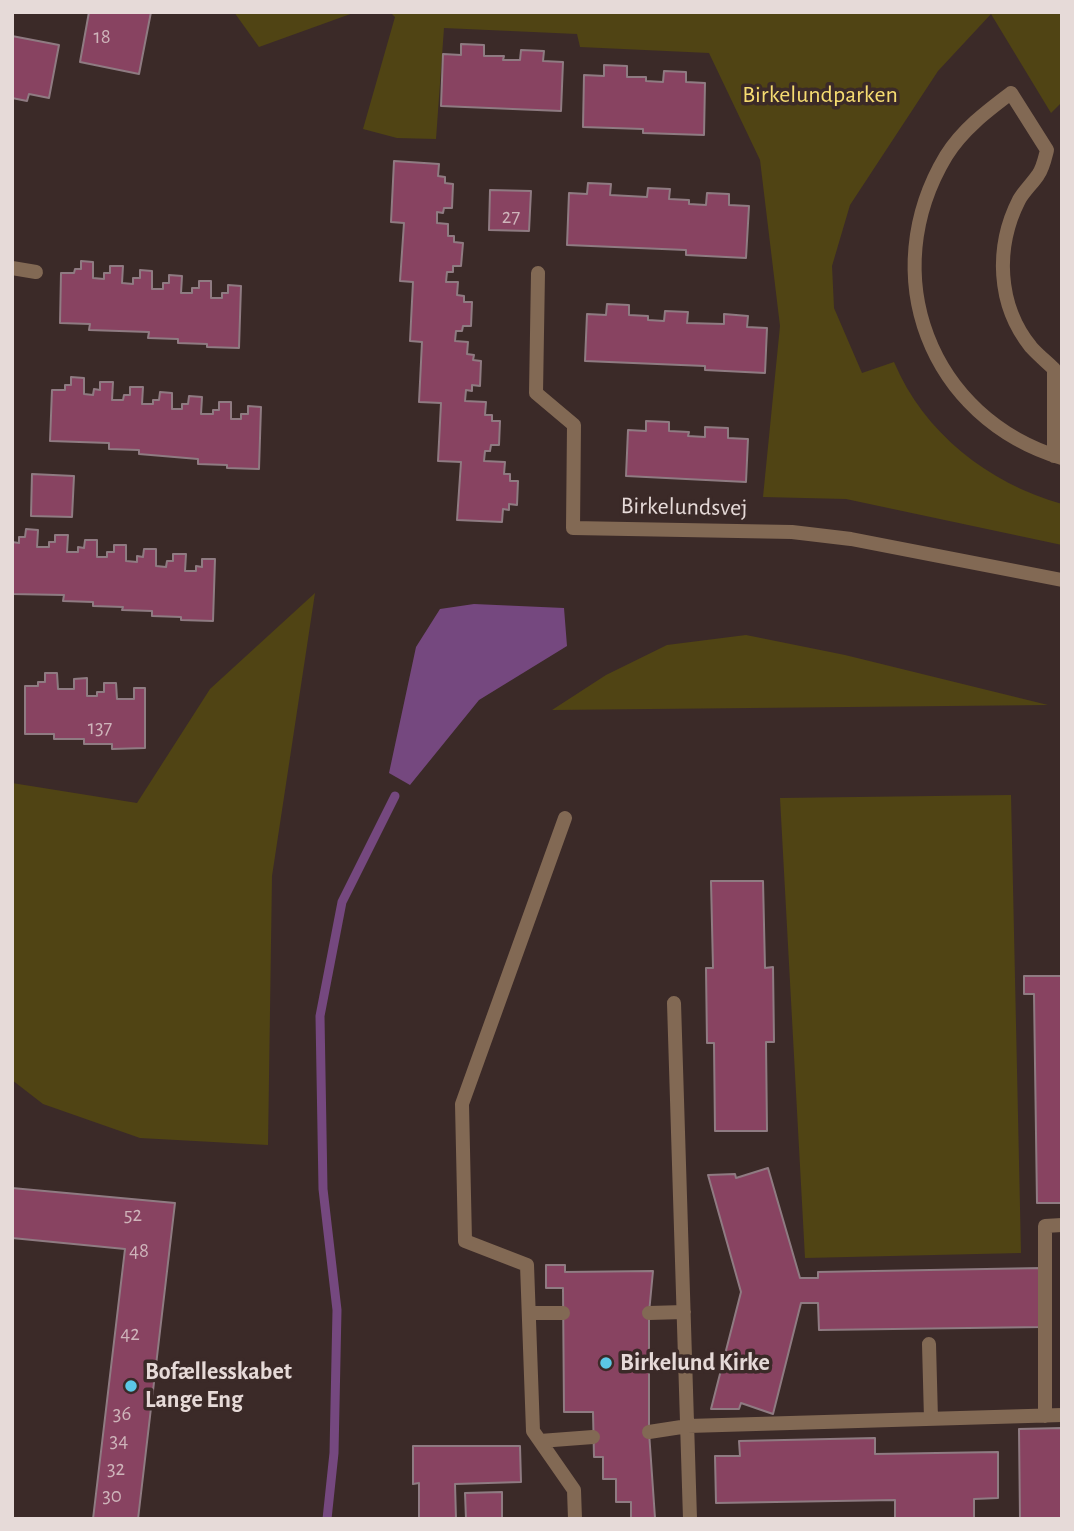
<!DOCTYPE html>
<meta charset="utf-8">
<style>
body{margin:0}
#map{position:relative;width:1074px;height:1531px;overflow:hidden;background:#3b2a28;font-family:"Alegreya Sans",sans-serif}
canvas{display:block}
.frame{position:absolute;inset:0;border:14px solid #e6dad8;pointer-events:none}
</style>
<div id="map">
<canvas width="1074" height="1531"></canvas>
<div class="frame"></div>
</div>
<script>
const c = document.querySelector('canvas').getContext('2d');
c.lineJoin = 'round';
function fillPath(path, color) { c.fillStyle = color; c.fill(path, 'evenodd'); }
function strokePath(path, color, width, dash) { c.strokeStyle = color; c.lineWidth = width; c.lineCap = dash ? 'butt' : 'round'; c.setLineDash(dash || []); c.stroke(path); }
function label(font, color, halo, rows, align = 'center') {
  c.font = font + ' "Alegreya Sans",sans-serif'; c.lineWidth = 7; c.setLineDash([]); c.textBaseline = 'middle'; c.strokeStyle = halo; c.fillStyle = color; for (const [text, x, y, turn = 0] of rows) {
    c.save(); c.translate(x, y); c.rotate((+turn || 0) * Math.PI / 180); c.textAlign = isNaN(turn) ? turn : align; if (halo) c.strokeText(text, 0, 0); c.fillText(text, 0, 0); c.restore();
  }
}
fillPath(new Path2D(`
 M234,12H356L259,47Z
 M390,12H1062V102L1051,113L991,14L938,71L850,205L832,266L834,308L862,373L894,362C924,433 988,483 1062,504V545L846,499L763,497L780,326L760,160L709,53L580,47L577,34L444,28L436,139L397,138L363,129L395,17Z
 M315,593L272,876L268,1145L140,1138L43,1104L12,1080V783L137,803L210,689Z
 M746,635L845,655L1048,705L552,710L606,675L667,645Z
 M1011,795L1021,1253L805,1258L780,798Z`), '#504414');
fillPath(new Path2D(`
 M474,604L564,608L567,646L479,700L410,785L389,773L416,647L440,609Z`), '#75487f');
strokePath(new Path2D(`
 M327,1519L334,1453L337,1310L323,1189L320,1016L342,902L395,796`), '#75487f', 9);
const building = new Path2D(`
 M89,12H151L139,74L80,62Z
 M12,36L59,45L49,98L29,94L27,101L12,98Z
 M461,44L484,45V56H504L503,60H520L521,50L544,51L543,61L563,62L561,111L441,106L443,54L461,55Z
 M604,65L627,66V77H646V81L663,82L664,71L686,72V82L705,83L704,135L643,133V129L583,127L584,75L604,76Z
 M394,161L439,164L438,176L445,177V183L453,184L452,208H444L443,213L437,212V223L448,224V236H454V242L463,243L461,266H453V272H447L446,282H458L457,295L464,296V302H472L471,326H463L462,331H456L455,341L468,342L467,354L474,355L473,360L481,361L480,386L472,385V391L466,390L465,401L486,402L485,415H492V421H500L499,445H491L490,451H485L484,461L505,462L504,474H510V481H518L517,505L509,504V510L503,509L502,522L457,520L461,462L438,461L441,403L419,402L422,342L410,341L413,282L400,281L404,223L391,222Z
 M588,183L611,184L610,195L647,197L648,188L670,189L669,199L689,200V204L706,205L707,193L729,194V205L749,206L746,258L686,255V250L567,245L569,193L587,194Z
 M490,190L531,191L529,231L489,230Z
 M81,261L93,262V278L104,279V273H110V266H123L122,283L133,284V278H140V270L152,271V289H163V283H169V275L182,276L181,293H192V288H199V281H211V298H222V293H228V285L241,286L239,348L207,347V344L178,343V339L148,338L149,332L89,330L90,324L60,323L61,273H74L75,269H81Z
 M607,304L629,305V315L648,316V320L664,321L665,311L688,312L687,323L724,324V314L748,316L747,327L767,328L765,373L705,370V366L585,361L587,314L606,315Z
 M71,377L84,378V394L93,395L94,389L100,390V382H113L112,400H123L124,395H130V387H143L142,404H153V400H159L160,392L172,393V409H182V404H188L189,396L202,397L201,414H213V410H219V402H231V419H241V414H248V406L261,407L259,469L227,468V465L198,464V459L139,454V450L109,449V443L50,441L52,390H65V385H71Z
 M646,421L669,422V431L689,432L688,436L705,437V427L728,428V438L748,439L746,482L626,476L628,430L646,431Z
 M32,474L74,476L72,517L31,516Z
 M26,529L38,530L37,547H49V542H55V535H68L67,552H78V547L84,548L85,540H97V557H107V552H114V545H126V561L137,562V556L143,557L144,549H156V566L166,567L167,561H173V554H186L185,571H196V566L202,567V559H215L213,621L181,620V617L152,616V611L122,610L123,607L93,606V602L63,601L64,595L12,594V542L19,543V537H25Z
 M45,673H57L58,689H74V679L87,678V696H97V692H104V683H116L117,699H134V688H145V748L112,749V744H84V739H54V734H25V686H38V682H45Z
 M711,881H763L765,968L773,967L774,1042H766L767,1131H715L714,1043H707L706,968H713Z
 M1024,976H1062V1203H1037L1034,994H1024Z
 M768,1168L800,1278H818V1272L1042,1268L1043,1327L819,1330L818,1303H801L773,1414L741,1403L739,1409H711L741,1292L708,1175L735,1174L736,1178Z
 M12,1188L175,1203L138,1519H93L125,1249L12,1238Z
 M546,1265H565V1272L653,1271L649,1313V1432L655,1518H631V1502H616V1479H603V1457H594L593,1412H564L563,1288H546Z
 M1062,1428V1519H1020L1019,1429Z
 M875,1438V1454L998,1452V1498L974,1499V1519H895V1500L716,1503L715,1456H740L739,1441Z
 M413,1446H520L521,1482L455,1484L456,1519H419V1483L413,1484Z
 M502,1492V1519H466L465,1493Z`);
fillPath(building, '#884361');
strokePath(building, '#8f7b82', 2);
strokePath(new Path2D(`
 M1054,456V369C1047,362 1038,355 1031,347C997,305 995,247 1019,200C1024,191 1032,184 1038,175C1043,168 1045,158 1047,150L1011,93C987,111 962,130 946,156C875,274 929,418 1062,458
 M565,818L462,1104L465,1241L527,1265L533,1431L574,1490L575,1519
 M674,1003L690,1519
 M529,1313H563
 M649,1313L684,1312
 M929,1344L931,1419
 M1045,1416V1226L1062,1225
 M649,1432L688,1426L1062,1415
 M540,1441L593,1437`), '#826954', 14);
strokePath(new Path2D(`
 M12,268L36,272
 M538,273L536,393L574,425L573,528L792,532L851,539L1062,580`), '#826954', 14);
for (const [x, y, r, color] of [
 [606,1363,7,"#5bc8e6"],
 [131,1386,7,"#5bc8e6"]
]) { const dot = new Path2D(); dot.arc(x, y, r, 0, 2 * Math.PI); c.fillStyle = color; c.fill(dot); strokePath(dot, '#3b2a28', 2.5); }
label('21px', '#ceb4ba', null, [
 ["18",102,37],
 ["27",511,217],
 ["137",100,728],
 ["52",133,1215],
 ["48",139,1251],
 ["42",130,1334],
 ["36",122,1414],
 ["34",119,1441],
 ["32",116,1469],
 ["30",112,1496]
]);
label('24px', '#f6dc71', '#3b2a28', [
 ["Birkelundparken",820,95]
]);
label('24px', '#e6dad8', '#3b2a28', [
 ["Birkelundsvej",684,507,1]
]);
label('bold 24px', '#e6dad8', '#3b2a28', [
 ["Birkelund Kirke",620,1363],
 ["Bofællesskabet",145,1372],
 ["Lange Eng",145,1400]
], 'left');
</script>
